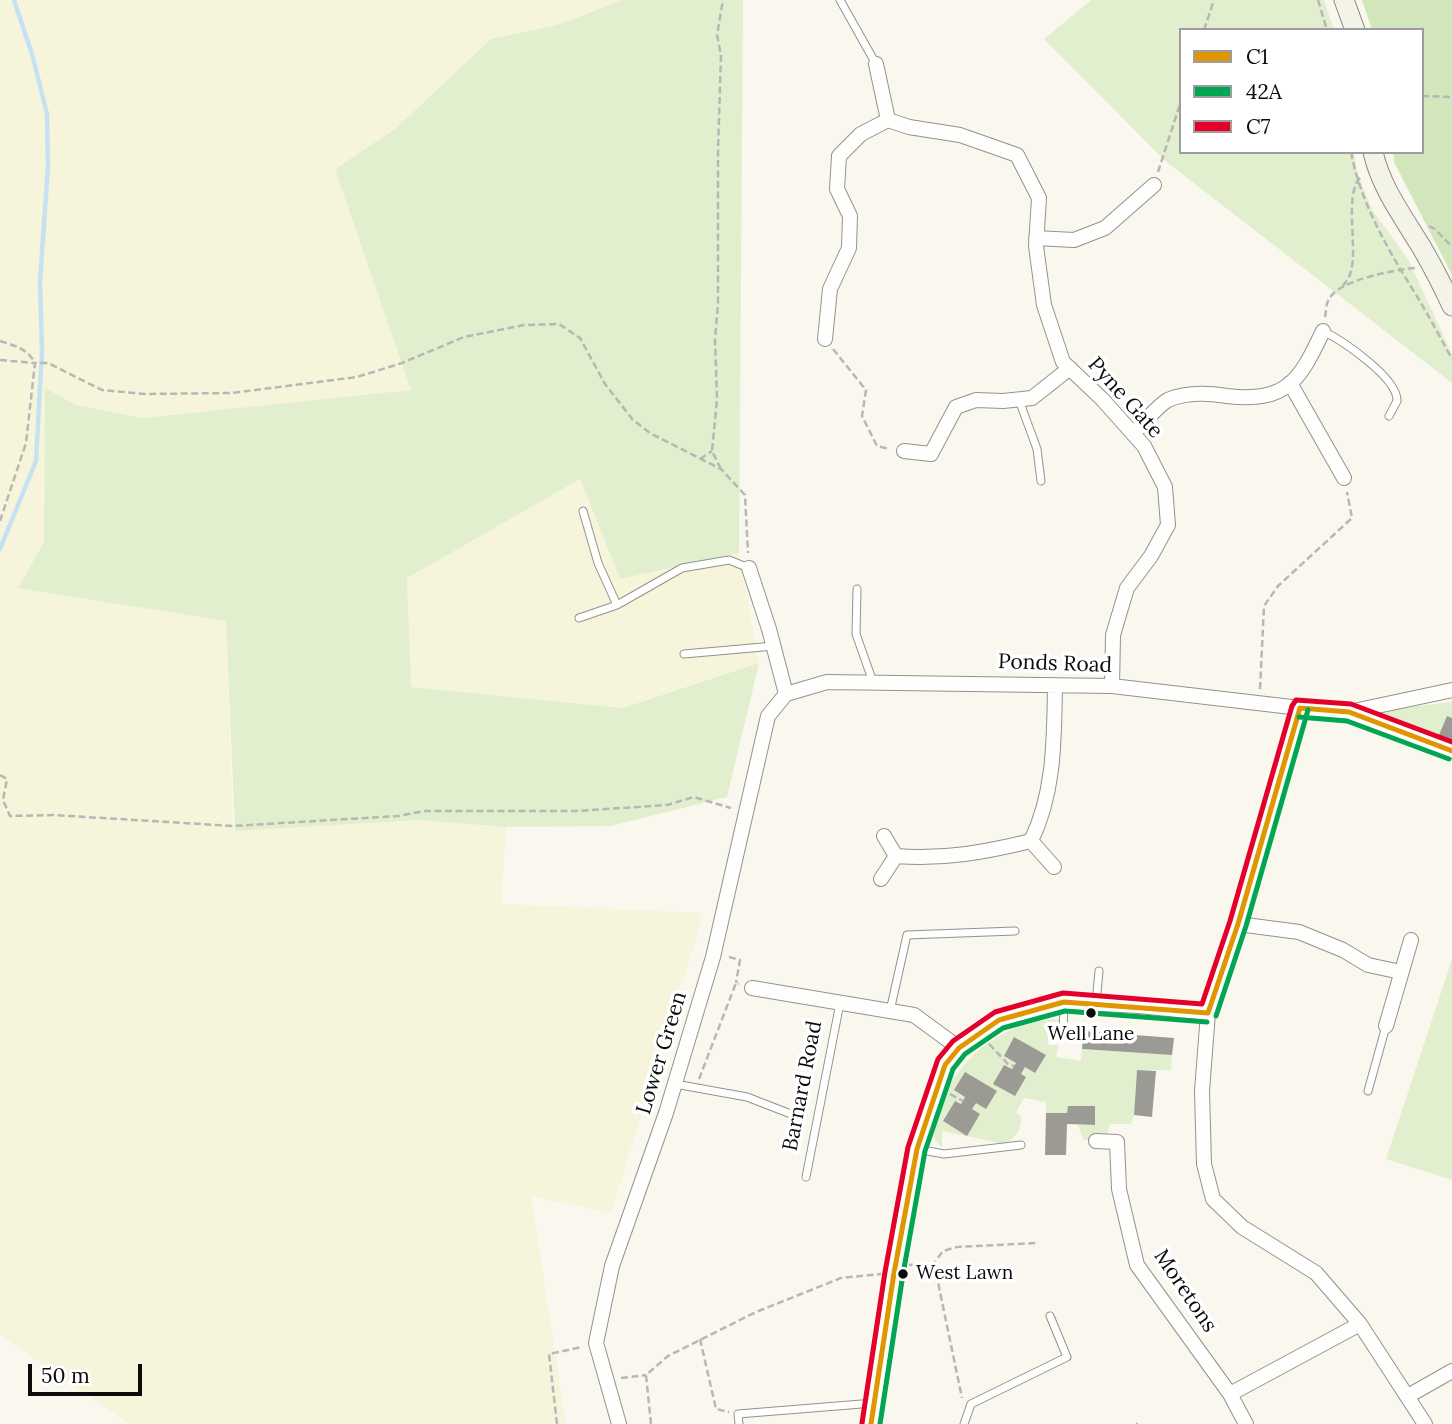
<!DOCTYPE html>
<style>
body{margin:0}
#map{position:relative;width:1452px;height:1424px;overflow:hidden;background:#faf8ee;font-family:Lora,serif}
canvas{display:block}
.legend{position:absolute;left:1179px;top:28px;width:245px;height:126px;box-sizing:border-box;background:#fff;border:2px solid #9d9d9d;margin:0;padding:9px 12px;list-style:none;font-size:21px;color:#0b0b0b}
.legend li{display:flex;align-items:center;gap:14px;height:35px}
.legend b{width:35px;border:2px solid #9d9d9d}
.scale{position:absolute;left:28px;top:1364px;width:114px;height:32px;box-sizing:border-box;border:4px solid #0b0b0b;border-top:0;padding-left:9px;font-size:21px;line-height:24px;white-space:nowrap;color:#0b0b0b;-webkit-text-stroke:5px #fff;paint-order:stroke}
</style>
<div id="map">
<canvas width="1452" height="1424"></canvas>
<ul class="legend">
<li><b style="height:9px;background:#df9601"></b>C1</li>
<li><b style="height:9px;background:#00a651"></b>42A</li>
<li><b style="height:9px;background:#e4002b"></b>C7</li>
</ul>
<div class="scale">50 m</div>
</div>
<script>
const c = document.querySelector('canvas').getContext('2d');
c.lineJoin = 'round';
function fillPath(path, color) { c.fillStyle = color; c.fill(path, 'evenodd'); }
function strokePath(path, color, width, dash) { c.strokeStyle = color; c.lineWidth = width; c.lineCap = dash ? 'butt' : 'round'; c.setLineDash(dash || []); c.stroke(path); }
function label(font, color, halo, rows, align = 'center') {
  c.font = font + ' Lora,serif'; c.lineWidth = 7; c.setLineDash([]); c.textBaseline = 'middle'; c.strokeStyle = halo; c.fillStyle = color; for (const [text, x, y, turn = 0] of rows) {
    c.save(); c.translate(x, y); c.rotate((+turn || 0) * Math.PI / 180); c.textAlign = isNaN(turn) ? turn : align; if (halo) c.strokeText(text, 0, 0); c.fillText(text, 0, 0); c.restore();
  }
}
fillPath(new Path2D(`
 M0,0H623L557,25L491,39L395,129L336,168L411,390L142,418L76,405L45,389L44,542L18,587L226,621L233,825L418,820L506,827L501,904L704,913L611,1213L531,1196L566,1424H130L0,1335Z
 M580,479L620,579L739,553L759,663L623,708L411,687L407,577Z`), '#f6f4da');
fillPath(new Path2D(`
 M623,0H743L739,553L620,579L580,479L407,578L411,687L623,708L759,663L727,797L611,826L506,827L418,820L235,831L226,621L18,588L44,542L45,388L76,405L142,418L411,390L335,169L395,129L491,39L557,25Z
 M1091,0H1324L1334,30H1181V152H1354L1358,176L1373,211L1408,259L1452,354V383L1164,160L1044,39Z
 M1452,702V718L1447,716L1436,742L1384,721L1383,715L1389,709Z
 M1452,959V1180L1386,1159Z
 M1063,1019V1021L1048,1022V1045H1058L1056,1057L1081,1061L1082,1049L1172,1055L1171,1070H1137L1134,1115L1131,1124H1110L1105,1139L1090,1141L1083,1139L1078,1125H1095L1094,1106H1068L1067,1113H1046V1102L1024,1098L1016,1112L1021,1116C1022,1130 1016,1137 1005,1144L942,1131V1147C928,1135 932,1124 938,1108C960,1055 1004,1020 1063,1019ZM1014,1038L1045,1055L1035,1073L1025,1067L1021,1074L1026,1077L994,1084L1004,1065L1012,1069L1016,1063L1004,1056ZM965,1097L972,1109L967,1135L943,1121L955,1101L961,1104Z`), '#e1efce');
fillPath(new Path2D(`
 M1362,0H1452V275L1394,162L1393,152H1422V30H1372Z`), '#d2e6bc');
strokePath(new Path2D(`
 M0,549L36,461L42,351L40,281L48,166L47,114L32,54L14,0`), '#c6e2f2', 4.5);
fillPath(new Path2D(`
 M1447,716L1452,718V744L1436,742Z
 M1083,1031L1174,1038L1172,1055L1082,1049Z
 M1014,1037L1046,1055L1035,1073L1025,1067L1021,1074L1026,1077L1015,1096L993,1084L1004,1065L1012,1069L1016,1063L1004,1056Z
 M1137,1070L1156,1071L1152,1117L1134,1115Z
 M965,1072L997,1091L986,1109L976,1103L972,1109L980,1114L967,1136L943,1121L955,1101L961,1104L965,1097L954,1090Z
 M1068,1106H1095V1125L1067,1124L1066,1155H1045L1046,1113H1067Z`), '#9c9a94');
const lane = new Path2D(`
 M840,0L876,64
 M1323,331C1343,341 1398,378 1397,401L1389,416
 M1019,400L1037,449L1041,481
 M583,511L598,563L617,605L682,568L729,560L749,568
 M857,589L856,634L873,682
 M579,618L617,605
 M684,654L774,646
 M1096,1004L1099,971
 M890,1011L907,935L1015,931
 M1063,1034L1064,1003
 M675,1084L747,1097L796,1116
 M1368,1091L1386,1026
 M917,1149L944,1154L1021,1145
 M806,1177L840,1003
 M739,1424L738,1414L874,1403
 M964,1424L971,1404L1067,1357L1050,1316`);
const street = new Path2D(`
 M876,64L888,120L909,127L960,135L1017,155L1039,198L1036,246L1044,305L1063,362L1102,399L1144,446L1165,487L1168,525L1151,556L1127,588L1113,635L1112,686
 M1036,238L1074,240L1105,228L1154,185
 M825,339L830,289L849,248L850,216L837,189L839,156L861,134L888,120
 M1290,383L1344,478
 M1133,434C1142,425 1158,405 1168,400C1186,392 1208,393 1227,396C1287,403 1300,380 1323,331
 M904,451L931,454L956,407L976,400L1003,401L1032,398L1070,368
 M749,568L769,629L786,694L827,682L1112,686L1300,708L1349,712L1452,690
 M1300,708L1238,924L1208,1013L1202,1091L1204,1164L1213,1199L1242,1227L1316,1273L1360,1324L1425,1424
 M1349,712L1452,751
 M896,856C943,860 986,852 1031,841
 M1054,867L1031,841C1055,792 1054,738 1055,685
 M881,879L896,856L884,836
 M1238,924L1299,932L1343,950L1368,965L1401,972
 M752,988L914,1015L959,1048
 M1386,1026L1411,940
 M1096,1141L1117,1142L1119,1189L1137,1265L1230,1394L1246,1424
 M1230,1394L1360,1324
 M1408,1396L1452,1371
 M619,1424L596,1343L612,1266L666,1113L713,957L768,716L786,694
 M871,1424L894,1273L917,1149L945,1065L959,1048L999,1020L1064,1002L1139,1006L1208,1013`);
const secondary = new Path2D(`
 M1344,0L1355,30
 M1373,152C1381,188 1404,218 1422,248C1433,267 1443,286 1452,306`);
strokePath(lane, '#93928d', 9);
strokePath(street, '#93928d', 16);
strokePath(secondary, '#898884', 21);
strokePath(new Path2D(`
 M1318,0L1327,30
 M1204,30L1214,0
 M1422,96L1452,97
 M1351,152C1361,205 1390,253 1418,298C1430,318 1441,339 1452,359
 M1158,172L1181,101
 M1429,226L1435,229L1452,247
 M1343,286C1346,281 1350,277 1351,271C1358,246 1343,191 1362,176
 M1325,317C1326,312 1326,305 1328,301C1336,280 1394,270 1415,268
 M0,341C15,346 27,348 35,363
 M833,349L866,390L862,416L877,446L890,449
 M0,360L35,363
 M700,459L712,451
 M721,469L712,451L717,399L715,339L718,304V151L721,55L717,35L723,0
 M0,521L26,443L35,363H48L102,390L145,394L232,393L357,377L402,363L464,337L524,325L559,324L580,338L605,384L633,420L650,433L721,469L745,495L748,553
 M1260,689L1264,606L1278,586L1352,518L1347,492
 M0,775L7,779L3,800L10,816L53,815L233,826L398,816L424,811H576L667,805L694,797L731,808
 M729,957L740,960L736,983
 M989,1044L1008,1064L1014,1066
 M699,1079L736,983L739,984
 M950,1094L963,1101
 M934,1263L962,1398
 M909,1265L934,1263L943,1251L957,1247L1036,1243
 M700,1339L716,1409L729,1412
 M621,1378L646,1375
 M557,1424L549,1354L582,1347
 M651,1424L646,1375L668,1356L756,1312L841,1278L881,1274
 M1136,1424H1138`), '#b7b7b5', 2.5, [7, 3.5]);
strokePath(lane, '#fefefc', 7);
strokePath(street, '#fefefc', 14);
strokePath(secondary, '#f4f3e7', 19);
strokePath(new Path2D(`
 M1300,708L1349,712L1452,751
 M1208,1013L1238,924L1300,708
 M871,1424L894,1273L917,1149L945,1065L959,1048L999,1020L1064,1002L1208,1013`), '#df9601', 5);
strokePath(new Path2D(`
 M1299,717L1347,721L1449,759
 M1216,1016L1246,926L1308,710
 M880,1424L903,1274L925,1151L953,1069L965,1054L1003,1028L1065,1011L1207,1022`), '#00a651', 5);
strokePath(new Path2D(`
 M862,1423L885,1272L908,1147L938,1059L953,1041L995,1012L1063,993L1202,1004L1230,921L1292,706L1296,700L1351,704L1452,742`), '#e4002b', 5);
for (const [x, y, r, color] of [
 [1091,1013,6,"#0b0b0b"],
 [903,1274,6,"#0b0b0b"]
]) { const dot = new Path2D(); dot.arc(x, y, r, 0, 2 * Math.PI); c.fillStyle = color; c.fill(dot); strokePath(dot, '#fff', 2.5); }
label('19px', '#0b0b0b', '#fff', [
 ["Well Lane",1091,1035],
 ["West Lawn",916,1274,"left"]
]);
label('21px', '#0b0b0b', '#fff', [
 ["Pyne Gate",1125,398,48],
 ["Ponds Road",1055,664,2],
 ["Lower Green",662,1053,-73],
 ["Barnard Road",803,1086,-79],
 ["Moretons",1185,1291,56]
]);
</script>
